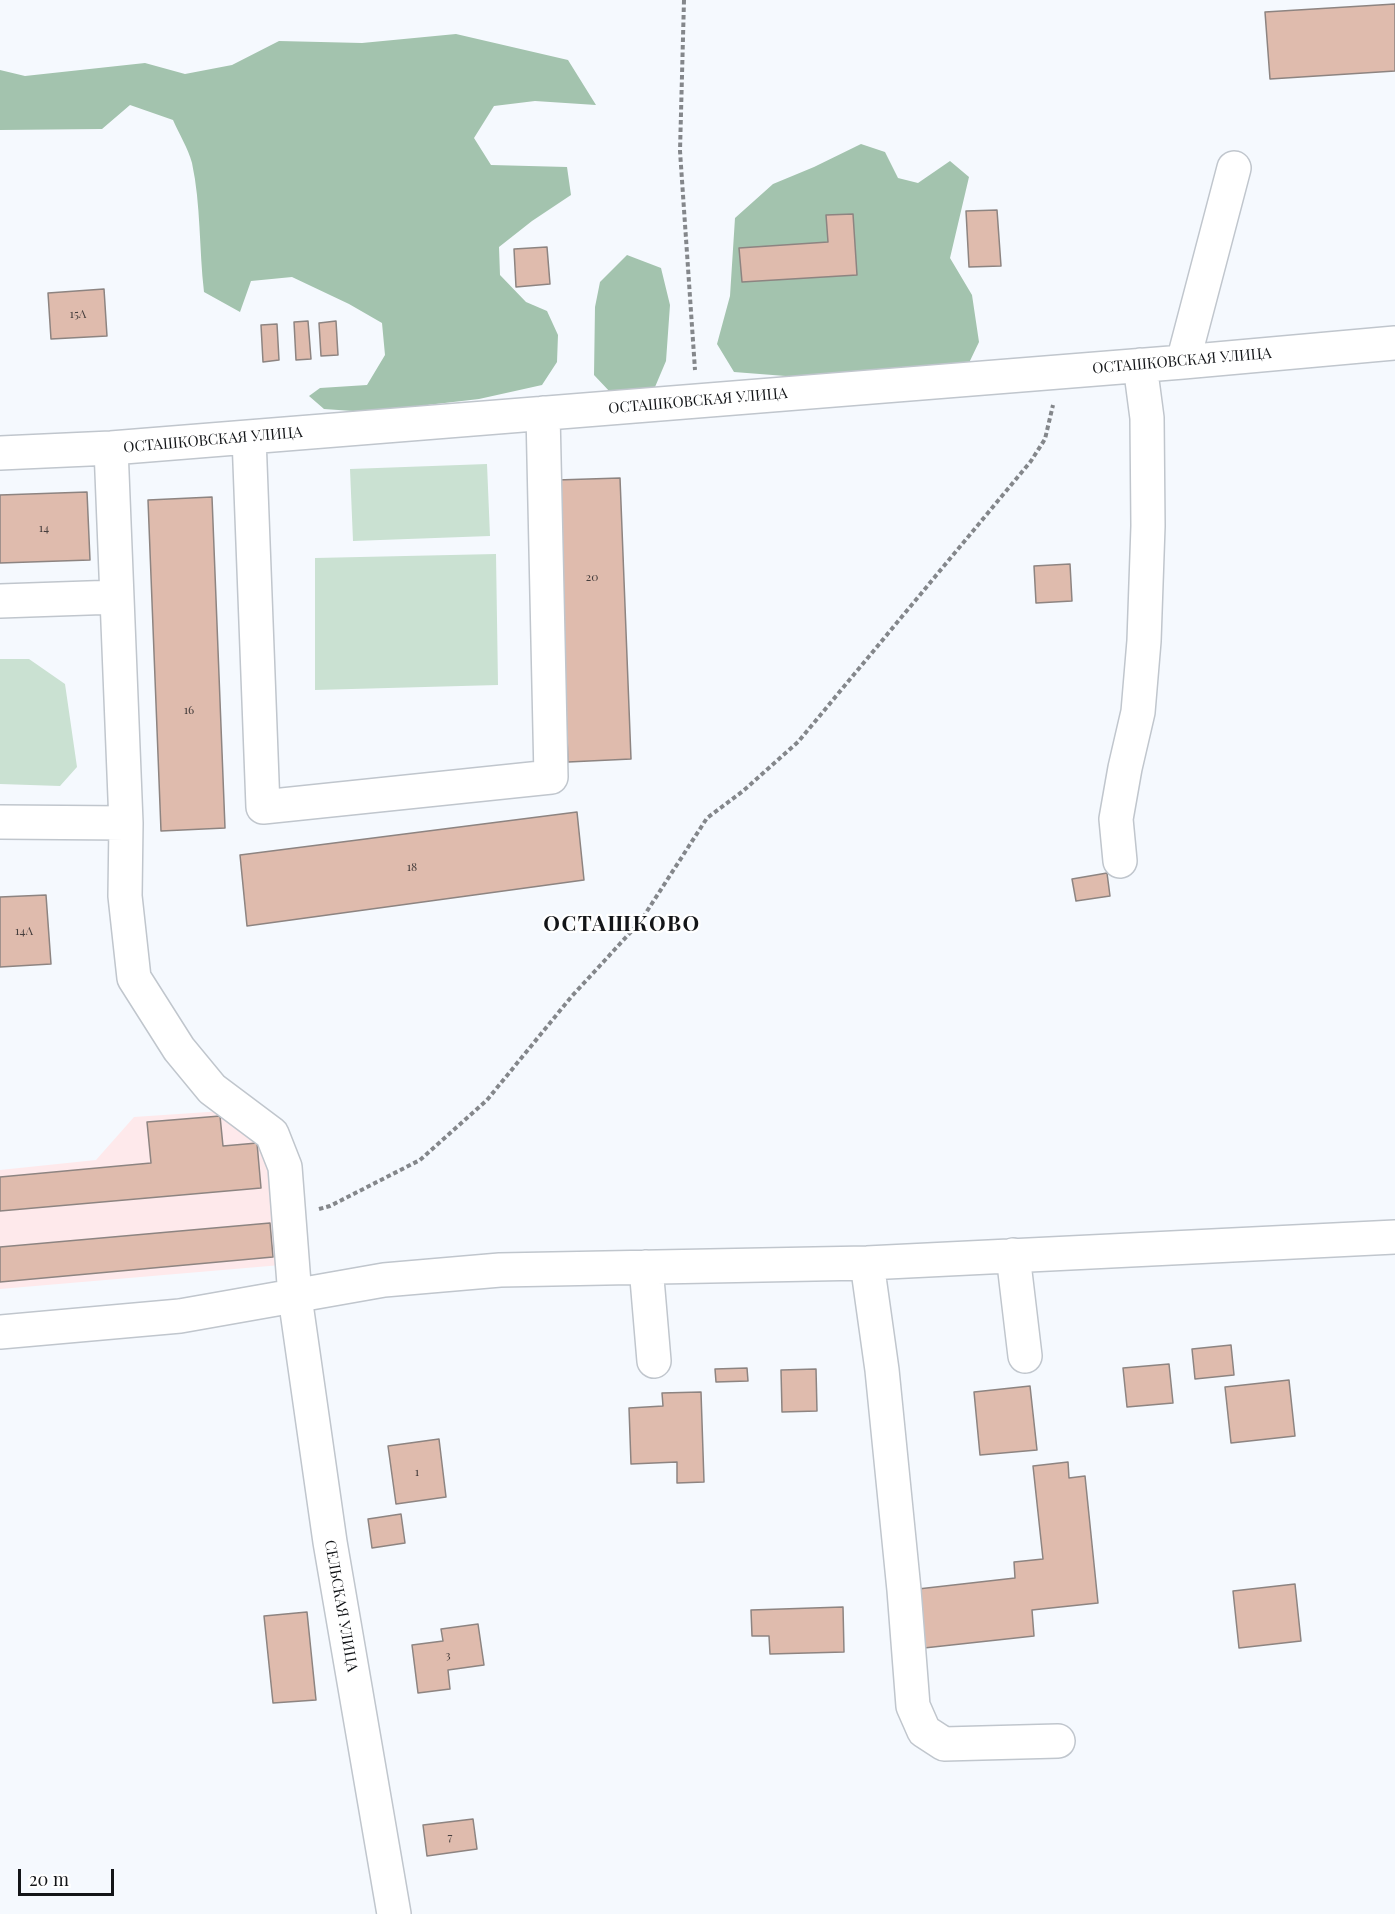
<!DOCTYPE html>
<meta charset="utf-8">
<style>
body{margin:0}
#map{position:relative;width:1395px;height:1914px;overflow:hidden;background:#f5f9fe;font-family:"Playfair Display",serif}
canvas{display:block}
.scale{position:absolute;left:18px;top:1869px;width:96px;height:27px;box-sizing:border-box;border:3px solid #131518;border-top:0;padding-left:8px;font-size:18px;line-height:21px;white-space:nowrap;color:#131518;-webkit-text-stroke:4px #fff;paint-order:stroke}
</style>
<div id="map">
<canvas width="1395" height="1914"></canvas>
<div class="scale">20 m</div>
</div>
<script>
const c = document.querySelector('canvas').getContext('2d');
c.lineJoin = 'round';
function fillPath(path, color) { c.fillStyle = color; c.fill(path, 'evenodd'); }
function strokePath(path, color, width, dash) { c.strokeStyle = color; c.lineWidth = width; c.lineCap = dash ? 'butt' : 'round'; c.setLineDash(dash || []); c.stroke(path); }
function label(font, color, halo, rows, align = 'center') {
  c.font = font + ' "Playfair Display",serif'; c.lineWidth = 4.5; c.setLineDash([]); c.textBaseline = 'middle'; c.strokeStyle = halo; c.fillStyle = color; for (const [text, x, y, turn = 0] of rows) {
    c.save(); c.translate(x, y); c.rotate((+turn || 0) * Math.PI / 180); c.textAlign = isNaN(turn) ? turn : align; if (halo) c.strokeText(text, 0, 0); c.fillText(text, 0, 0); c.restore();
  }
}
fillPath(new Path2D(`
 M223,1111L270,1148L281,1265L0,1289V1170L96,1160L134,1117Z`), '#fee9eb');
fillPath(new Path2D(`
 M487,464L490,536L353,541L350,469Z
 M496,554L498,685L315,690V558Z
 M0,659H29L65,684L77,767L60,786L0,784Z`), '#cae1d2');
fillPath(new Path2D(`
 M456,34L568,60L596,105L535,101L494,106L474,138L491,165L567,167L571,195L532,221L499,247L500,275L526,302L547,311L558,335L557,362L542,385L479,399L367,412L324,409L309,396L320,388L367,385L385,355L382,323L349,304L292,277L251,281L240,312L204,292C199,249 201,205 192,163C188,148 179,134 173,120L130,105L102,129L0,130V70L25,76L145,63L185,74L232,65L279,41L362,43Z
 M861,144L885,152L898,178L918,183L950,161L969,177L950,258L972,295L979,342L968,365L824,379L734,372L717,344L730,296L735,218L773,184L814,167Z
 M627,255L661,268L670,305L666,361L655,387L633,394L611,393L594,375L595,307L600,282Z`), '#a3c3ae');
const building = new Path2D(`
 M1395,4V71L1270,79L1265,12Z
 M997,210L1001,266L969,267L966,211Z
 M853,214L857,275L742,282L739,248L828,242L826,215Z
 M547,247L550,284L516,287L514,249Z
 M104,289L107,336L51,339L48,293Z
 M308,321L311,359L296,360L294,322Z
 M336,321L338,355L321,356L319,323Z
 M277,324L279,360L263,362L261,325Z
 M620,478L631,759L568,762L557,480Z
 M87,492L90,560L0,563V495Z
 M212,497L225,828L161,831L148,500Z
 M1070,564L1072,601L1036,603L1034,566Z
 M577,812L584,880L247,926L240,855Z
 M1107,873L1110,896L1076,901L1072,879Z
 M46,895L51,964L0,967V897Z
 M220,1116L223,1146L257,1143L261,1188L0,1211V1177L151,1163L147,1122Z
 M270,1223L273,1257L0,1282V1247Z
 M1231,1345L1234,1375L1195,1379L1192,1349Z
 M1169,1364L1173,1403L1127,1407L1123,1368Z
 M747,1368L748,1381L716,1382L715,1369Z
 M816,1369L817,1411L782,1412L781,1370Z
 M1289,1380L1295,1436L1231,1443L1225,1387Z
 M1030,1386L1037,1450L980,1455L974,1392Z
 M701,1392L704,1482L677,1483V1462L631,1464L629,1408L663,1406L662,1393Z
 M439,1439L446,1497L396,1504L388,1446Z
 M1068,1462L1069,1478L1085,1476L1098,1603L1032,1610L1034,1636L924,1648L918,1589L1015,1578L1014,1562L1043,1559L1033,1466Z
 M401,1514L405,1543L372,1548L368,1519Z
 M1295,1584L1301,1641L1239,1648L1233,1591Z
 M843,1607L844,1652L770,1654L769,1636H752L751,1610Z
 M307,1612L316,1700L273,1703L264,1616Z
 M478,1624L484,1665L448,1670L450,1689L418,1693L412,1645L443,1641L441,1629Z
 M473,1819L477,1849L427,1856L423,1825Z`);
fillPath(building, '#dfbbad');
strokePath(building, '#8d8481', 1.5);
const minor = new Path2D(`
 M1183,362L1234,168
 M249,437L263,807L551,777L543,413
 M111,448L126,823
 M0,453L111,448L1183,362L1395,343
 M0,601L117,597
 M0,822L126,823L125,896L134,978L179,1049L212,1089L272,1134L285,1167L295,1297L330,1542L394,1914
 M1120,861L1116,819L1125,768L1138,712L1144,641L1148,526L1147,418L1140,365
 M1013,1255L1025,1356
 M867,1263L882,1370L904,1590L913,1706L924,1731L944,1744L1058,1741
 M646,1267L654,1361
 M0,1332L180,1316L384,1280L500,1270L867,1263L1395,1237`);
strokePath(minor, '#c0c6cd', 36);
strokePath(new Path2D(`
 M684,0L680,151L695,370
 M319,1209L330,1206L420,1160L487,1100L572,996L640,922L707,818L743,791L798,742L1031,461L1045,439L1053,405`), '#84878b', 4, [4.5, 3]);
strokePath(minor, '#fff', 33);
label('12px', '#463e3d', null, [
 ["15А",78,314],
 ["14",44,528],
 ["20",592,577],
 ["16",189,710],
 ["18",412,867],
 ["14А",24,931],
 ["1",417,1472],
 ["3",448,1655],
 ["7",450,1837]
]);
label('15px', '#131518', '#fff', [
 ["ОСТАШКОВСКАЯ УЛИЦА",1182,361,-5],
 ["ОСТАШКОВСКАЯ УЛИЦА",698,401,-5],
 ["ОСТАШКОВСКАЯ УЛИЦА",213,440,-5],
 ["СЕЛЬСКАЯ УЛИЦА",341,1606,80]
]);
c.letterSpacing = '1.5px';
label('bold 21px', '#131518', '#fff', [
 ["ОСТАШКОВО",622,924]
]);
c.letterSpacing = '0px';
</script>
